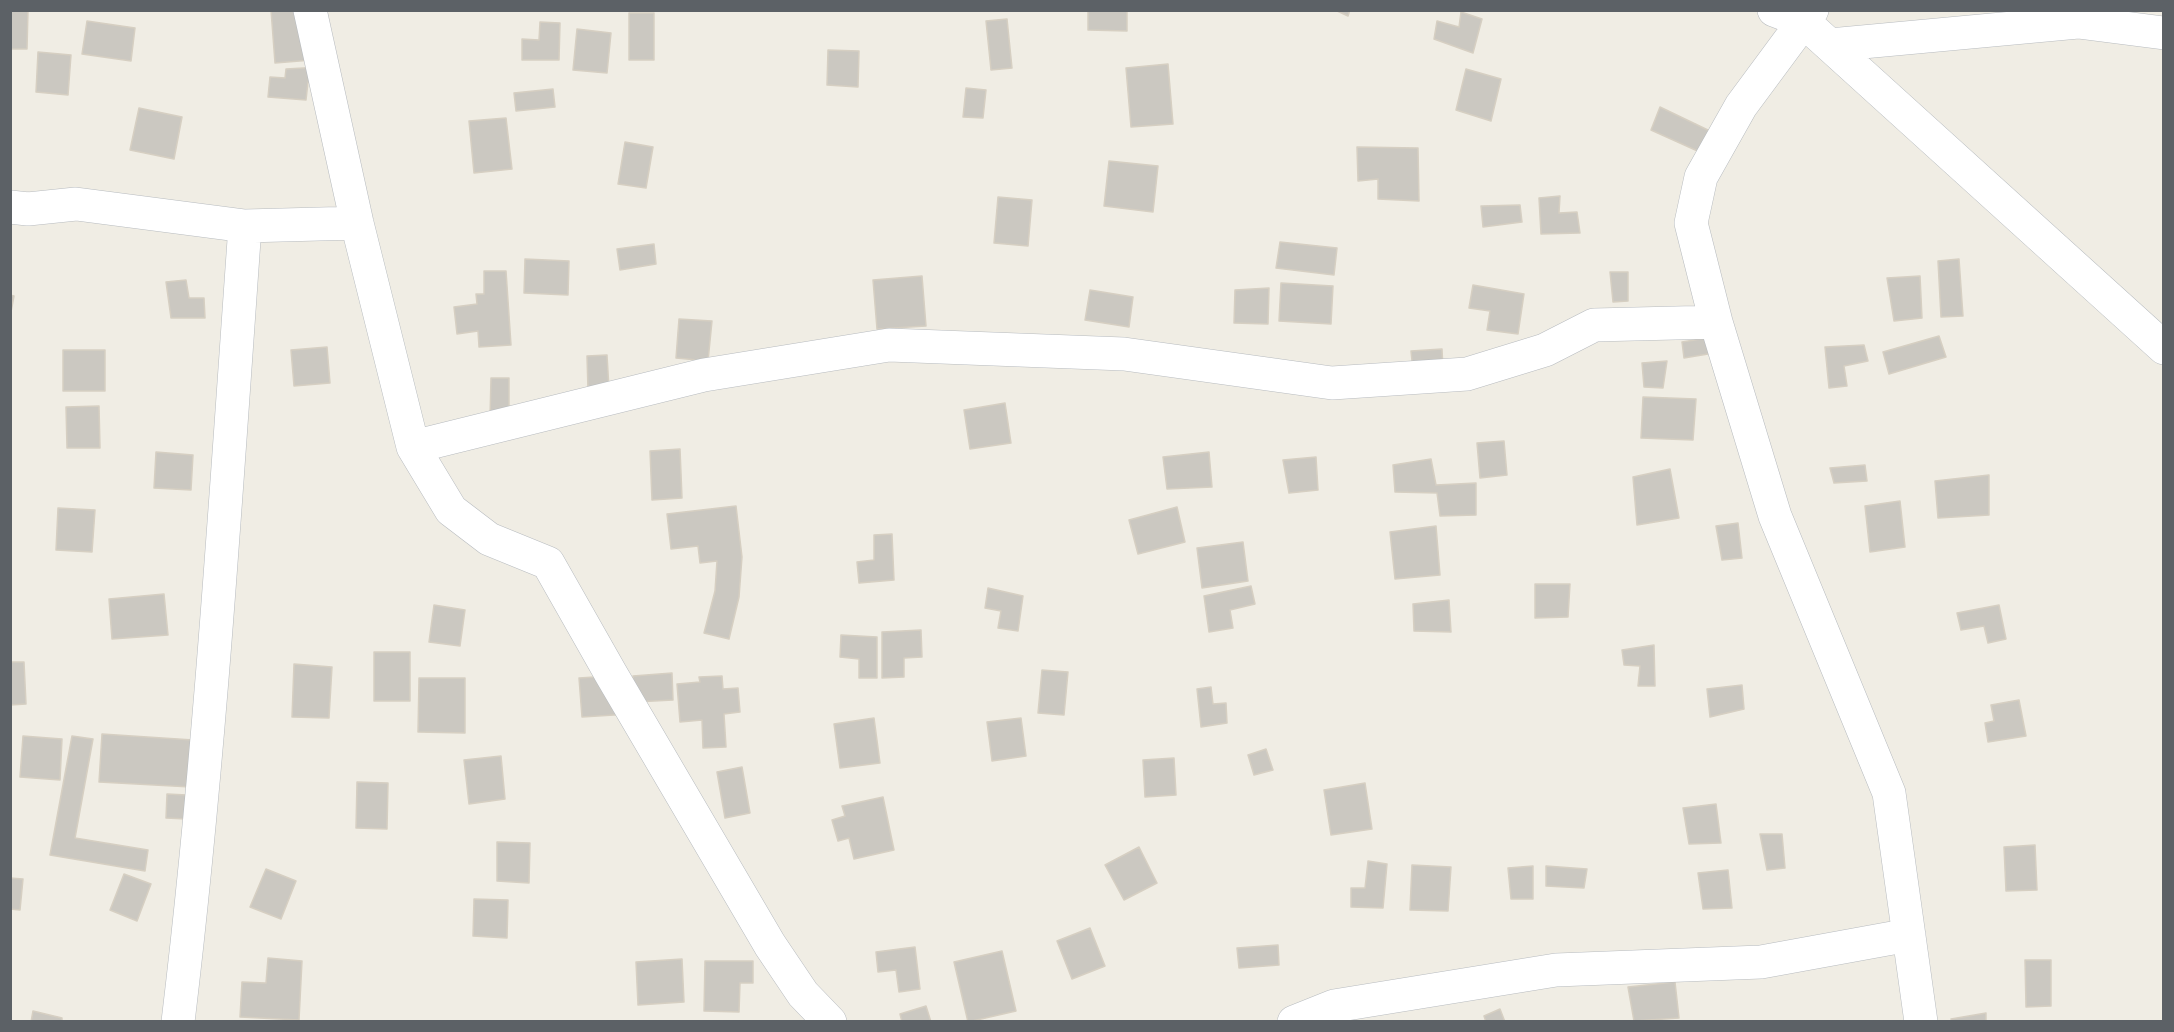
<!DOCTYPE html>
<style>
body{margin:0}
#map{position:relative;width:2174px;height:1032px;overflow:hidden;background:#f0ede4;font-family:Cabin,sans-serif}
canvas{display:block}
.frame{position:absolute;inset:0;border:12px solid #5c6166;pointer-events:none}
</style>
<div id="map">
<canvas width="2174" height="1032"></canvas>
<div class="frame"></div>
</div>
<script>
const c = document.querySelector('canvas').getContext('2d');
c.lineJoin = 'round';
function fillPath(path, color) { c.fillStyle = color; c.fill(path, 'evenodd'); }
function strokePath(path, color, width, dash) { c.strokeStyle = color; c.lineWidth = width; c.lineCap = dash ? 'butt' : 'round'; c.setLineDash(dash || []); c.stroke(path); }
const building = new Path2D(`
 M10,10H28L27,49H10Z
 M271,10H307L312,60L275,63Z
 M1335,10H1350L1348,16Z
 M1088,11H1127V31L1088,30Z
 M1461,12L1482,19L1473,53L1434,39L1437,21L1459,27Z
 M629,13H654V60H629Z
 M1007,19L1012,68L991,70L986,21Z
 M87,21L135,28L131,61L82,54Z
 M540,22L560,23L559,60H522V39L539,40Z
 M577,29L611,33L607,73L573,70Z
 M828,50L859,51L858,87L827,85Z
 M38,52L71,55L68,95L36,92Z
 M1168,64L1173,124L1131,127L1126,68Z
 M321,67V81L308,82L306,100L268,97L270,77L285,78L286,69Z
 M1466,69L1501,79L1491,121L1456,110Z
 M966,88L986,90L983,118L963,117Z
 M553,89L555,107L516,111L514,93Z
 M1660,107L1712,132L1702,153L1651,130Z
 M139,108L182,117L174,159L130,150Z
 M506,118L512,169L474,173L469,121Z
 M625,142L653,147L646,188L618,184Z
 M1357,147L1418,148L1419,201L1378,199V179L1358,181Z
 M1109,161L1158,166L1153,212L1104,206Z
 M1560,196L1559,213L1577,212L1580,233L1541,234L1539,198Z
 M998,197L1032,200L1028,246L994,243Z
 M1520,205L1522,222L1483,227L1481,206Z
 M1280,242L1337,248L1334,275L1276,268Z
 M654,244L656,264L620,270L617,249Z
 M525,259L569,261L568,295L524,293Z
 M1959,259L1963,316L1941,317L1938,261Z
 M484,271H506L511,345L479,347L478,331L457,334L454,307L477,304L476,294H484Z
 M1610,272H1628V301L1613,302Z
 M922,276L926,326L877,329L873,280Z
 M1920,276L1922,318L1894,321L1887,278Z
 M186,280L189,298H204L205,318H171L166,282Z
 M1281,283L1333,286L1331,324L1279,321Z
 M1473,285L1524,294L1518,334L1487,330L1490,311L1469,308Z
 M1269,288L1268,324L1234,323L1235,290Z
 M1090,290L1133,297L1129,327L1085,320Z
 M10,295L14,296L10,317Z
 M679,319L712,321L708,361L676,358Z
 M1939,336L1946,357L1889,374L1883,352Z
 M1707,338L1708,354L1684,358L1682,342Z
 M1864,345L1868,361L1844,366L1847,386L1829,388L1825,347Z
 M327,347L330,383L294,386L291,350Z
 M1442,349L1443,369L1413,371L1411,351Z
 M63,350H105V391H63Z
 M607,355L609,389L588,390L587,356Z
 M1667,361L1663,388L1644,387L1642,363Z
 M491,378H509V419L490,418Z
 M1643,397L1696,399L1693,440L1641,438Z
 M1005,403L1011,443L970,449L964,410Z
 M99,406L100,448H67L66,407Z
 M1504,441L1507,475L1480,478L1477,443Z
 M680,449L682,498L652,500L650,451Z
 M156,452L193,455L191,490L154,488Z
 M1209,452L1212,487L1167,489L1163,457Z
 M1316,457L1318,490L1289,493L1283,460Z
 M1431,459L1436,485L1476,483V515L1440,516L1437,493L1395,492L1393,465Z
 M1865,465L1867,481L1834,483L1830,468Z
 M1670,469L1679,518L1637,525L1633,477Z
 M1989,475V515L1938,518L1935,481Z
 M1900,501L1905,547L1870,552L1865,506Z
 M736,506L742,557L739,597L729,639L704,633L715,591L717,561L700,563L698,546L671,549L667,514Z
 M1177,507L1185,542L1138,554L1129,520Z
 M58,508L95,510L92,552L56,550Z
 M1738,523L1742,558L1722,560L1716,526Z
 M1436,526L1440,575L1395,579L1390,532Z
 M892,534L894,580L859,583L857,562L874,560V535Z
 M1243,542L1248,581L1202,588L1197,548Z
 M1535,584H1570L1568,617L1535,618Z
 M1251,586L1255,604L1230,610L1233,628L1209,632L1204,596Z
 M988,588L1023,596L1018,631L998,628L1001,611L985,608Z
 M164,594L168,635L112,639L109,599Z
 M1449,600L1451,632L1414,631L1413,604Z
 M434,605L465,610L460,646L429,642Z
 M1999,605L2006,639L1988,643L1984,626L1961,630L1957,613Z
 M921,630L922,657L904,658V677L882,678V632Z
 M841,635L877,637V678H859V659L840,657Z
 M1654,645L1655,686H1638L1640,666L1624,665L1622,650Z
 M374,652H410V701H374Z
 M10,662H24L26,704L10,705Z
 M294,664L332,667L329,718L292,717Z
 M1042,670L1068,672L1064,715L1038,713Z
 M672,673L673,700L635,702L633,676Z
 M627,675L630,714L582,717L579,678Z
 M722,676L723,689L738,688L740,712L724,714L726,747L703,748L702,720L680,722L677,684L700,682L699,677Z
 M419,678H465V733L418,732Z
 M1742,685L1744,709L1710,717L1707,689Z
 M1211,687L1213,704L1226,703L1227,723L1201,727L1197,689Z
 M2019,700L2026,736L1988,742L1985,723L1994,721L1991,705Z
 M874,718L880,763L840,768L834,724Z
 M1021,718L1026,756L992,761L987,722Z
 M102,734L193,740L191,787L99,782Z
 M23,736L62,739L60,780L20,777Z
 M72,736L93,739L75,838L148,850L145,871L50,855Z
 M1266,749L1273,770L1254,775L1248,755Z
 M501,756L505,799L469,804L464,760Z
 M1174,758L1176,795L1145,797L1143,760Z
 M742,767L750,813L725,818L717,772Z
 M357,782L388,783L387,829L356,828Z
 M1365,783L1372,829L1331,835L1324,790Z
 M167,794L187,795L186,819L166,818Z
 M883,797L894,850L854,859L849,838L838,841L832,820L845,816L842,806Z
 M1716,804L1721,843L1689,844L1683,808Z
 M1760,834H1782L1785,868L1767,870Z
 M497,842L530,843L529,883L497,881Z
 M2035,845L2037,890L2006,891L2004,847Z
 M1139,847L1157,883L1124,900L1105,865Z
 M1368,861L1387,864L1383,908L1351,907V888H1365Z
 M1412,865L1451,867L1448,911L1410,910Z
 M1533,866V899H1511L1508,868Z
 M1546,866L1587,869L1584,888L1546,886Z
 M266,869L296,881L281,919L250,907Z
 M1728,870L1732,908L1703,909L1698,873Z
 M124,874L151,884L137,921L110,910Z
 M10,878L23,879L20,910L10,909Z
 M474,899L508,900L507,938L473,936Z
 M1090,928L1105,966L1072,979L1057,941Z
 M1278,945L1279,965L1239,968L1237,948Z
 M915,947L920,989L899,992L896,970L878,972L876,952Z
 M1002,951L1016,1011L968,1022L954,962Z
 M268,958L302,961L299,1020L240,1017L242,982L266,983Z
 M682,959L684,1002L638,1005L636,962Z
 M2025,960H2051V1006L2026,1007Z
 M705,961H753V983H740L739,1012L704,1011Z
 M1675,982L1679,1018L1634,1021L1628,987Z
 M926,1006L931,1022H902L900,1014Z
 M1500,1009L1505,1022H1486L1484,1016Z
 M33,1011L62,1018V1022H31Z
 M1986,1013V1022H1952L1951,1019Z`);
fillPath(building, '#cbc8c1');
strokePath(building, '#d6cfc2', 1.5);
const street = new Path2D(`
 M310,10L357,223L413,447L451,510L489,539L548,563L611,674L770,945L803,994L830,1022
 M1774,10L1803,21L2164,348
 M1812,10L1741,106L1701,177L1691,223L1716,322L1775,516L1889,793L1921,1022
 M1830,45L2078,22L2164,33
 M10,207L28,209L76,204L245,226L357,223
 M413,447L704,375L889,345L1124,354L1332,383L1467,374L1545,350L1594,325L1716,322
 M178,1022C210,757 226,492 245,226
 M1294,1022L1334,1006L1556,970L1761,962L1909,935`);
strokePath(street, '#b7bbbf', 34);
strokePath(street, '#fff', 33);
</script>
